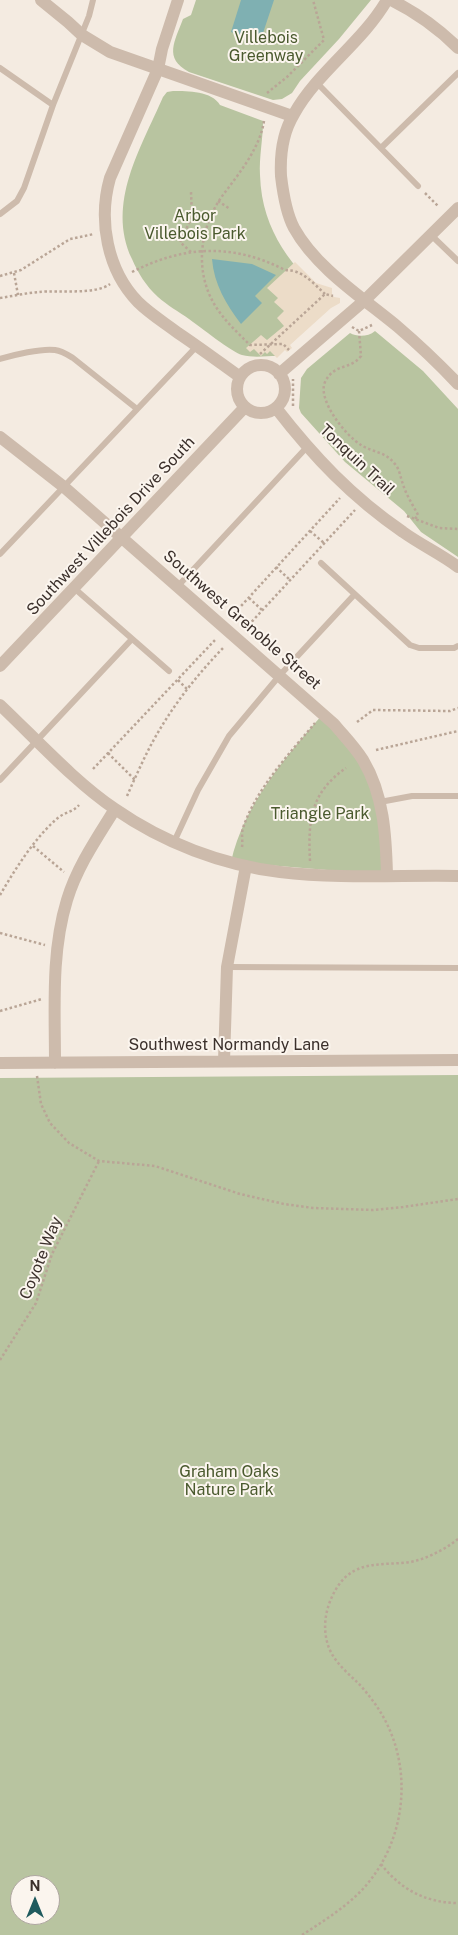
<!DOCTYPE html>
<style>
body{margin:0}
#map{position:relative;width:458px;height:1935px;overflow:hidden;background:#f4ebe1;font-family:"Public Sans",sans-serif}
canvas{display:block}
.north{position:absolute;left:10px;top:1875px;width:50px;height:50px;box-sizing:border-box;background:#fbf5ee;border:1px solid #aea6a0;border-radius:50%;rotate:0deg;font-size:14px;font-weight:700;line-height:20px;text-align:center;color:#3b302b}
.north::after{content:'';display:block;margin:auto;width:18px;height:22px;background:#1f5a5e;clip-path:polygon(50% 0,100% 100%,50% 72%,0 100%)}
</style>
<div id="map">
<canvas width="458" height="1935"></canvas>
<div class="north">N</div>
</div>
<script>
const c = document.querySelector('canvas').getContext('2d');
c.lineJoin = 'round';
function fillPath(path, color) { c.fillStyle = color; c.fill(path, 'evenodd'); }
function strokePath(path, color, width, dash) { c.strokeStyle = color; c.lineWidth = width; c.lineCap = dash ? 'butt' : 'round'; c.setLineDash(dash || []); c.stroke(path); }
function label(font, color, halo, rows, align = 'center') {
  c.font = font + ' "Public Sans",sans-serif'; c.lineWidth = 4; c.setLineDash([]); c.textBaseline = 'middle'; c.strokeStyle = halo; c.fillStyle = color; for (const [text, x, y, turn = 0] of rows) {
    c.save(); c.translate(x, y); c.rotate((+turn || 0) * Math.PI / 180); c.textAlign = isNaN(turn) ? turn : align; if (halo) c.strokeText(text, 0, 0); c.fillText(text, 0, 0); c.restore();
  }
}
fillPath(new Path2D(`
 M196,0H371L339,39L300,81L292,93L282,99L273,100L189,72C163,58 175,41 183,19L191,15Z
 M173,91C188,91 212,91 220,105L263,121C263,139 259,157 260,175C262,234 293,265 331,307L277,356C266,356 253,358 242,355C232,352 200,327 189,319C179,312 167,305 158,297C146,286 138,273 132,259C106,203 141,148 163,97L167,92Z
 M375,331L423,371L458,409V557L421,532L404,511L345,462L301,413L299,408L301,378L307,369L350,333C357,337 368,337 375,331Z
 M324,713L371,774L387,875L231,862C244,804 286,756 324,713Z
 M458,1075V1935H0V1078ZM20,1885H50V1915H20Z`), '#b8c4a0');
fillPath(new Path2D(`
 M295,262L316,283L332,288V294L334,297L340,298V303L331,308L290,345L292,348L287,352L285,350L277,358L270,351L267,354L265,352L261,356L254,349L250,352L246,348L261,335L267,340L284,326L277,318L284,311L274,302L278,298L267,288Z`), '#ecdcc8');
fillPath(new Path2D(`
 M241,0H274L260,42L231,32Z
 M212,259L252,264L276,275L255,296L262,303L241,324C226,304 214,284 212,259Z`), '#7fb0b2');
strokePath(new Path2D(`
 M267,93L287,77L324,40L313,0
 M264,121C260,147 241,171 226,191C198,226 192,277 221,314C229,325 240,335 250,345L283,344L289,350
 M425,193L439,207
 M218,201L230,209
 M191,252L180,242L192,217L191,192
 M132,272C183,246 231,243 283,269C287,271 290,270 294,271C307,275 316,286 325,294
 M14,273L18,295
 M0,276L21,270L70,239L94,234
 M0,298C13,296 26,293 39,292C58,290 96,295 110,284
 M352,327L359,331L372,325
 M359,331L361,356C351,370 334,363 325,382C317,400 346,436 361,445C372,452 386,452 394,463C400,469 400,477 403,484C406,495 413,505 418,515L415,519
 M260,354L325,294L333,296
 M293,406V379
 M407,516L439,528L458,529
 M310,531L324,543
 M276,567L290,580
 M249,598L262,610
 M231,617L340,498
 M245,629L355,510
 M178,680L187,689
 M357,722L373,710L450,711L458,708
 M376,750L458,731
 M108,753L135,780
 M93,769L215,640
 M127,796C135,778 143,760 152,743C171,708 195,677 223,648
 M33,846L64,872
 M242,847C243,841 241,834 243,828C256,789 289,754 315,723
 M310,861C308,821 310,793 346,768
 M0,895C16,868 35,837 59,817C66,812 73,812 79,805
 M0,933L45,945
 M0,1011L42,999
 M37,1076L41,1104L50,1123L69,1143L99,1161L155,1166L240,1194L284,1204L313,1208L373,1210L403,1207L458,1199
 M0,1360L36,1303L52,1254L99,1161
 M381,1864C400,1889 426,1903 458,1903
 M302,1935C322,1922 343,1909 360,1892C406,1845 415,1769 381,1713C375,1703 368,1694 360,1685C349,1674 335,1663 329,1648C321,1627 326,1604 338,1586C356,1559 384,1566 411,1562C428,1558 444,1550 458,1539`), '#b9a596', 2.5, [2.5, 2.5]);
strokePath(new Path2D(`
 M0,68L53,105
 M317,83L418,186
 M381,148L458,73
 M0,214L17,201L24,188L53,105L89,16L93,0
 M431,235L458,261
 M0,359C13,355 42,348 55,350C62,351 68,355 73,358L137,409
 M0,554L197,346
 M321,563L410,645L419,648H454L458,646
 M178,586L307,447
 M74,588L169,671
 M0,780L132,639
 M380,802L412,796H458
 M174,842L198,790L229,736L280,675L354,595
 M227,967L458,968`), '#cdbbac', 6);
strokePath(new Path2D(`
 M41,0L68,22L82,35L110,52L292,116
 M178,0L162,49L158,69L110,178C98,220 107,270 138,302C150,314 165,323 178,333C199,347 219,362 240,377
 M391,0C417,13 438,28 458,48
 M237 389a24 24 0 1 1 48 0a24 24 0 1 1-48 0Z
 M279,374L365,300L458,208
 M276,408C314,457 352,497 403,532C421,545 441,554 458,567
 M0,437L64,487L334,724C344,736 355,747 363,760C384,795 386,836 387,875
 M0,666L245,407
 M0,705C36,739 75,782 115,809C164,843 222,865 280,872C339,879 399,875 458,876
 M224,1061L227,967L246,866
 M0,1063L458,1060
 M55,1063C55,1008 51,952 67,900C77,867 97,838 115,809`), '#cdbbac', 12);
strokePath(new Path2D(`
 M387,0C362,43 318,71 294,114C283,132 280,156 281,176C283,193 286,213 294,228C316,268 363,298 398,327C419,345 439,364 458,384`), '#cdbbac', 12);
label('16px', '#4a5a2e', '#fbf5ee', [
 ["Villebois",266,38],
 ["Greenway",266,56],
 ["Arbor",195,216],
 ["Villebois Park",195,234],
 ["Triangle Park",320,814],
 ["Graham Oaks",229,1472],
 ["Nature Park",229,1490]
]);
label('16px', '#3b302b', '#fbf5ee', [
 ["Tonquin Trail",357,460,43],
 ["Southwest Villebois Drive South",111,526,-47],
 ["Southwest Grenoble Street",242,620,41],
 ["Southwest Normandy Lane",229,1045],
 ["Coyote Way",41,1258,-68]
]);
</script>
